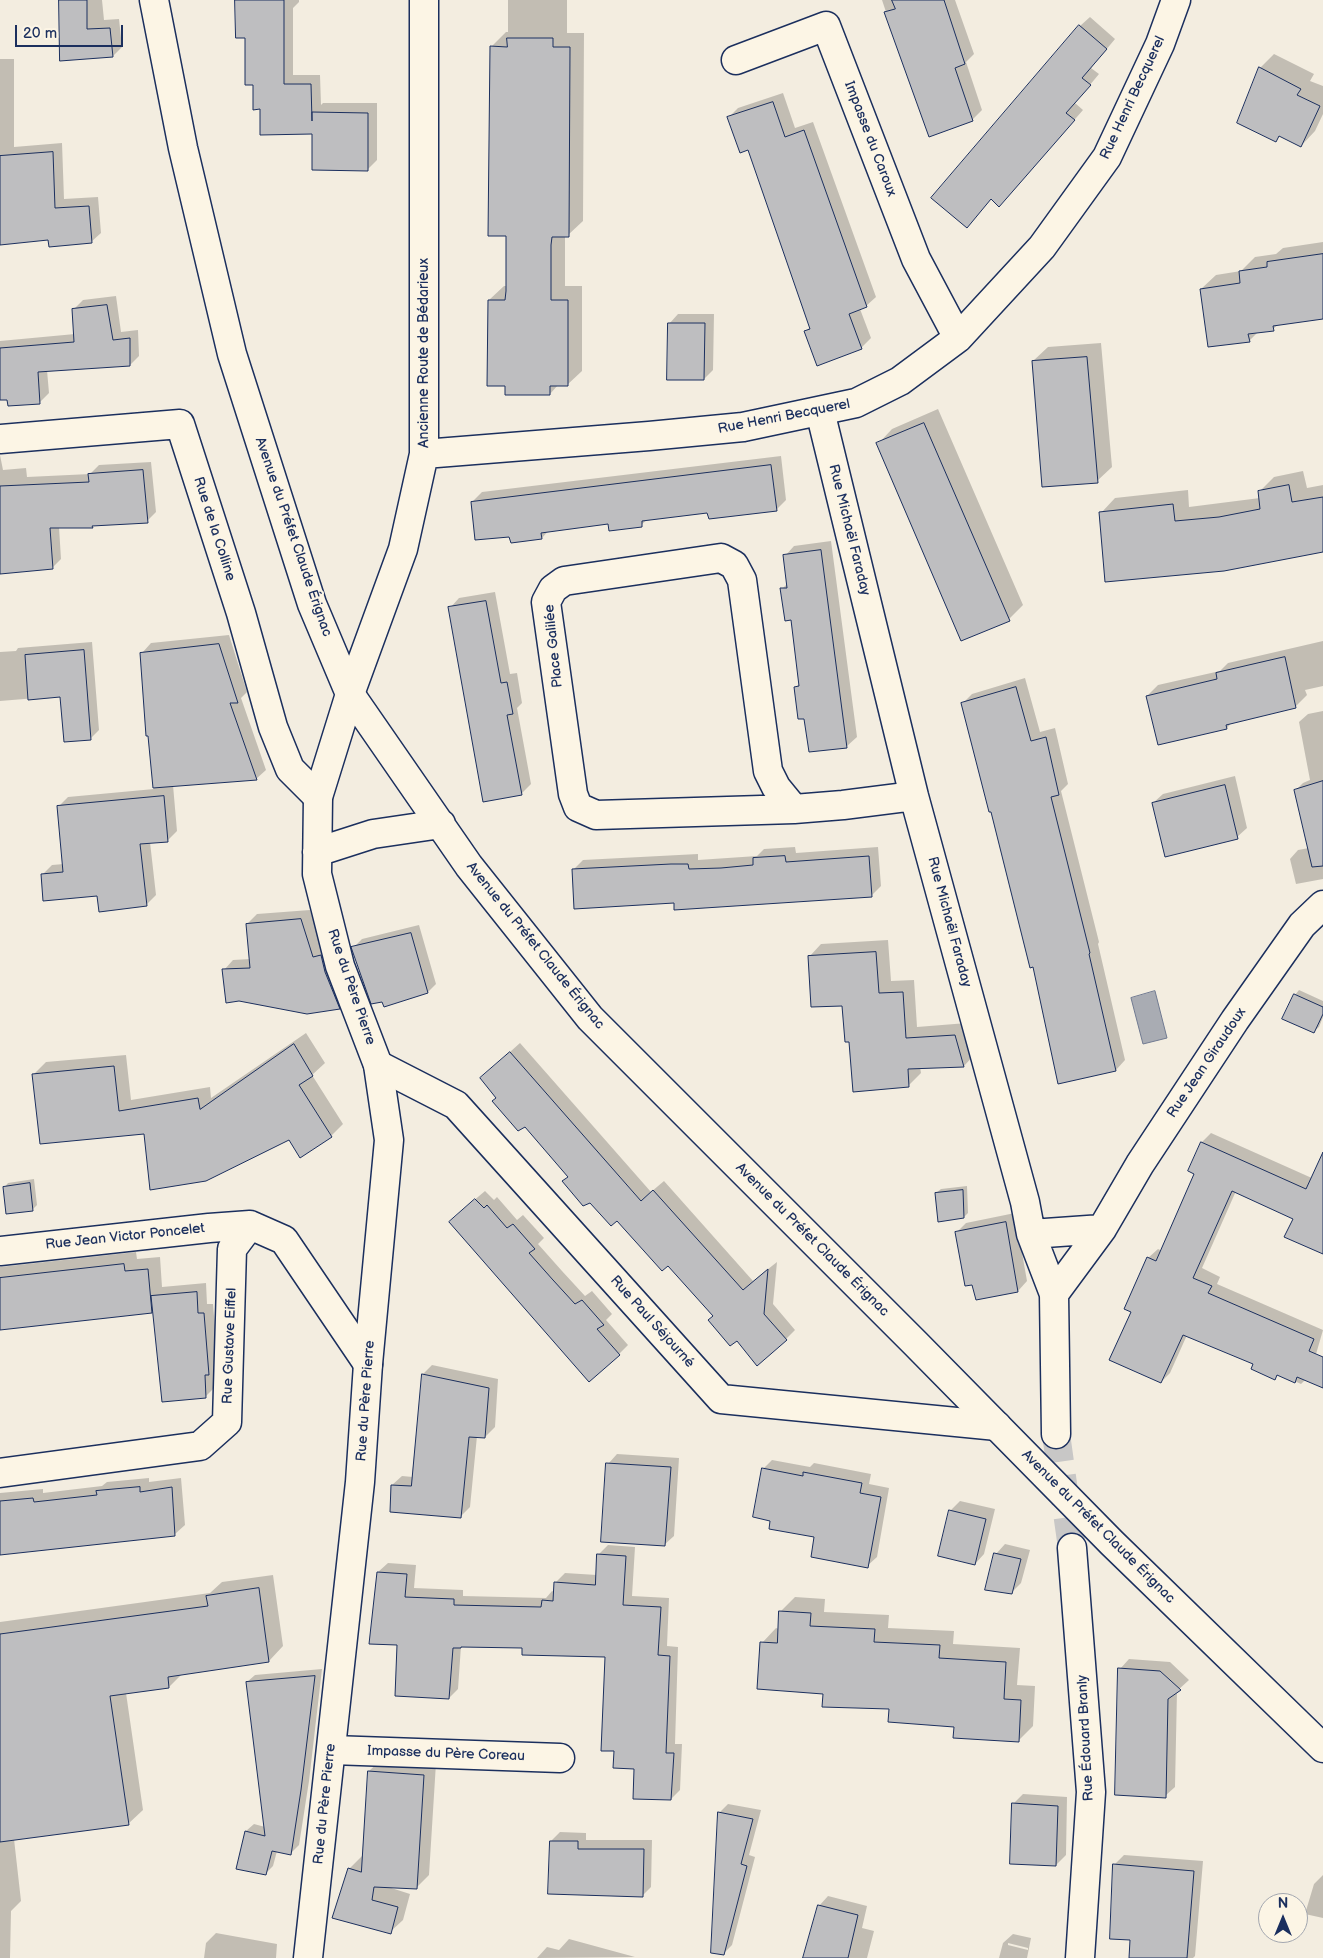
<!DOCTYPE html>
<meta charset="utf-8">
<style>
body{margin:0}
#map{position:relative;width:1323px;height:1958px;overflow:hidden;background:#f3ede0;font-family:"Balsamiq Sans",sans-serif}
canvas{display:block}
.north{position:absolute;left:1258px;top:1893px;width:50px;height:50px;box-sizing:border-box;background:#fcf5e5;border:1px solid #a2a6af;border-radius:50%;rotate:0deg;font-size:14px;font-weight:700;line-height:20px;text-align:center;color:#1b2f5e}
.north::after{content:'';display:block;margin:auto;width:18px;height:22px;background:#1b2f5e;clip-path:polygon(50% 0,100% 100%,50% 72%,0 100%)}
.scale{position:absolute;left:15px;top:25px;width:108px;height:22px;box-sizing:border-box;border:2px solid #1b2f5e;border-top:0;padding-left:6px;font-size:15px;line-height:18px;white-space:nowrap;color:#1b2f5e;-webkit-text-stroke:4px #fcf5e5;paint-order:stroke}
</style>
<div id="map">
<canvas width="1323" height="1958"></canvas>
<div class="north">N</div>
<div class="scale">20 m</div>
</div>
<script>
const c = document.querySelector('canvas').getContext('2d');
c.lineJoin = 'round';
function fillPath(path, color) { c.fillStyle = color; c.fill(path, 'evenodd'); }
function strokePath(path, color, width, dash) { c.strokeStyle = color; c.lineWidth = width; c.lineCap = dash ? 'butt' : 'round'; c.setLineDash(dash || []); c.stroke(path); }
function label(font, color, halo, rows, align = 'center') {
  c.font = font + ' "Balsamiq Sans",sans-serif'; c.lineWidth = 4; c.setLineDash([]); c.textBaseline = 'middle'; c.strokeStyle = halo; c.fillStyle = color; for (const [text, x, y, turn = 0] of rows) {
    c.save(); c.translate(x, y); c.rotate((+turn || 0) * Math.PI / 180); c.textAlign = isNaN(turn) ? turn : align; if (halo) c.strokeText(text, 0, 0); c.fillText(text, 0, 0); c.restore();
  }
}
const water = new Path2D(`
 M1155,991L1167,1038L1143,1044L1131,998Z`);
fillPath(water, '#a9acb3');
strokePath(water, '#707a91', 1);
fillPath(new Path2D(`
 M60,0H102L104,20L119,19L122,47L113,56L61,59Z
 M236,0H299V2L293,8V75H320L321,105L323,103H377V160L367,170L314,133L261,108L254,84L246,37Z
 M508,0H567V33H584L583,221L568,235H565V286H582V371L567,385H558L550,394L506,385L489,300L504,286H507V235L491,47L506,32H508Z
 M882,0H955L974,54L966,62L982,110L972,120L898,48Z
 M1090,17L1115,39L1091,68L1099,74L1075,103L1083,110L1008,196L992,198L967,227L1080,26Z
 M1274,54L1314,74L1310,81L1323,86V114L1315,131L1301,146L1280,136L1276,140L1260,68Z
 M0,59H14V147L62,143L64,199L98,197L101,233L91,242L49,239L0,244Z
 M783,93L795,128L813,122L876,297L866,306L860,309L871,338L861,348L806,331L811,326L749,148L728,118L738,108Z
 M1323,242V318L1279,324L1273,329L1259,331L1249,341L1201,289L1216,275L1241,271L1255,257L1276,254L1283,248Z
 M116,296L121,332L138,330L139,356L130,365L47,370L49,393L40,402L0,399V341L75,334L74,309L83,300Z
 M678,314H714L713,370L704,379L669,324Z
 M1101,343L1112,467L1097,481L1033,361L1048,347Z
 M938,409L1023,605L1009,619L878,444L892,429Z
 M0,455L3,470L26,468L27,477L90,474L99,465L151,462L156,512L147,521L95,525L92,527H59L61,559L52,568L0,563Z
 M781,456L786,500L776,510L708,511L648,519L641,525L609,523L549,530L542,538L510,536L472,502L482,492Z
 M1303,471L1307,488L1323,485V551L1101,513L1115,498L1188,490L1189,507L1260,498V491L1274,477Z
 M831,541L857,737L847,746L810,751L805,717L795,688L800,683L792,619L782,589L788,583L785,556L794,546Z
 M495,592L510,674L517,673L522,703L517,708L531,784L521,794L450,608L459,598Z
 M229,635L247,692L241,698L266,770L256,779L173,785L177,831L167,841L150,842L156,895L146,905L98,894L42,875L52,865L64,864L58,807L68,797L154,789L142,653L151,643Z
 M1323,641V686L1305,690L1307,695L1295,707L1232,722L1227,728L1147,696L1158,685L1220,671L1228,663Z
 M92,642L99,730L90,739L61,696L0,701V652L16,651L18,648Z
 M1025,678L1040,732L1055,728L1068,784L1061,791L1099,942L1098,944L1125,1060L1116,1070L1034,966L962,704L972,694Z
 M1323,711V879L1296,884L1290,859L1298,850L1309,848L1295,791L1303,783L1310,780L1299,722L1308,714Z
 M1235,776L1247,828L1237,837L1153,803L1163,794Z
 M795,847L796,853L878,847L881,886L871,896L675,901L573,870L583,860L698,854V860L757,856L764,849Z
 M310,910L322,948L349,998L339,1007L224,970L233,960L250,959L247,924L257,914Z
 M419,925L436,984L428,992L385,1005L353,948L362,939Z
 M888,940L891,981L914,980L917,1027L967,1023L976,1053L964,1066L920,1067L921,1073L908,1086L850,1041L843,1004L809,957L821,944Z
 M1299,990L1323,1001V1017L1319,1027L1314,1031L1295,995Z
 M306,1033L325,1063L312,1075L343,1124L331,1136L290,1138L146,1133L34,1074L46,1062L126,1055L131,1100L210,1087L211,1098Z
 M520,1043L651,1192L664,1181L753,1281L777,1262L773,1304L795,1330L786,1339H737L669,1264L569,1176L525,1125L497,1098L491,1069Z
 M1211,1133L1323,1183V1253L1295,1218L1236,1191L1202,1268L1220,1277L1217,1284L1323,1330L1310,1375L1301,1384L1279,1374L1275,1378L1254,1363L1187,1335L1170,1373L1161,1382L1132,1311L1148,1258L1158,1249L1162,1251L1196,1173L1189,1170L1202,1142Z
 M34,1179L37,1205L32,1210L4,1188L8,1183Z
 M967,1186L968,1213L964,1217L936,1193L941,1189Z
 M485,1191L494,1200L497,1197L517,1220L523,1215L544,1238L538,1244L562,1271L585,1296L592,1291L612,1314L606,1320L628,1345L619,1354L459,1213Z
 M1015,1213L1027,1281L1018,1291L956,1233L966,1223Z
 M136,1252L137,1259L160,1257L162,1287L206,1283L207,1304H213L218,1364L214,1369L215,1387L206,1396L154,1310L151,1312L0,1329V1267Z
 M432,1365L498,1379L495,1427L485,1437L477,1436L470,1507L461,1516L392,1485L402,1476L413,1477L423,1374Z
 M617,1454L679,1458L674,1536L664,1545L608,1464Z
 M772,1460L810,1467L814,1463L871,1474L869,1484L889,1488L877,1557L867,1566L816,1536L772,1520L763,1469Z
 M149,1478V1482L181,1478L185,1525L175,1534L0,1554V1493L43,1489V1493L102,1486L107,1482Z
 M960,1501L995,1509L984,1554L975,1564L950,1511Z
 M1005,1544L1030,1550L1021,1583L1011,1593L996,1554Z
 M608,1545L635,1547L632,1596L669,1598L667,1646L678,1647L675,1744H682L680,1790L671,1799L616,1749L607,1656L524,1647L461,1646L458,1689L449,1698L399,1644L378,1572L388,1563L416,1565L414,1588L463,1590V1596L546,1598L552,1591L555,1592V1583L565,1573L597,1575L599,1554Z
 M273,1575L283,1646L269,1661L182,1674L169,1687L126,1693L143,1810L128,1824L14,1839L21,1901L11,1911L10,1958H0V1622L210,1593L222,1582Z
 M795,1597L825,1599L824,1612L889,1615L888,1628L954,1631L953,1644L1020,1648L1017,1685L1035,1686L1033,1726L1018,1741L824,1692L762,1643L776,1628L779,1629L780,1612Z
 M1129,1659L1170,1662L1189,1680L1177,1691L1175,1787L1165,1796L1120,1669Z
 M322,1669L309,1781L299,1845L291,1853L277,1851L273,1866L266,1873L246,1831L254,1824L265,1827L247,1682L255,1675Z
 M382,1759L436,1763L429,1875L416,1888L385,1886L410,1894L403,1920L390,1932L349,1869L362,1856L364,1857L369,1771Z
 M1023,1794L1067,1797L1066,1855L1056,1865L1013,1804Z
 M728,1804L761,1810L749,1855L755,1857L732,1945L723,1954L719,1813Z
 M560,1832L586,1833V1840H652L651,1887L642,1896L551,1841Z
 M1124,1855L1203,1861L1195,1956L1193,1958H1130L1131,1939L1114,1865Z
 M1323,1875V1918L1305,1914L1314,1884Z
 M828,1896L867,1906L862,1928L874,1931L867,1958H804L819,1906Z
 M216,1933L277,1944L276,1958H204L206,1943Z
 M1013,1934L1031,1938L1027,1958H999L1003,1943ZM1008,1943L1028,1948V1950L1008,1945Z
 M569,1939L635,1957L537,1958L547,1947L559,1950Z`), '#0003');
const building = new Path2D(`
 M59,0H87V29L110,28L113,57L60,61Z
 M235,0H284V84H311L312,121V112L368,113V171L312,170V134L260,135V109L253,110V85H245V38H236Z
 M892,0H944L965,64L955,68L973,121L929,137L884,12L895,9Z
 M1079,25L1107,49L1082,78L1091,85L1066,113L1075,120L999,207L991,199L967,228L931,198Z
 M507,38H553V47H570L569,237H552L551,245V300H568V386H550V395H505V386H487L488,300H505L506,291V236H488L490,46L507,47Z
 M1259,67L1301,89L1297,95L1320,106L1301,147L1279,136L1276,142L1237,123Z
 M773,102L785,137L804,130L867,307L849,314L862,349L817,366L804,331L810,329L748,150L740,153L727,117Z
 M53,152L55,208L89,206L92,243L49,247L48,240L0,245V156Z
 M1323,254V319L1273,326L1274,331L1248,334L1250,342L1208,347L1200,289L1240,283L1239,271L1267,267V262Z
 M107,305L113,340L130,338V366L38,372L40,404L8,406L7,400H0V348L74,342L72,309Z
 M668,323H705L704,380H667Z
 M1087,357L1098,483L1042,487L1032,361Z
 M924,423L1010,621L961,641L876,443Z
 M771,465L777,511L709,519L707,513L642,521V527L609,531L608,524L541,533L542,539L511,543L509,537L475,540L471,502Z
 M143,470L148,523L92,526L93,528H50L53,569L0,574V486L89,482L88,474Z
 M1289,485L1292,502L1323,497V552L1224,571L1105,582L1099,512L1173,504L1175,521L1219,517L1260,509L1258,491Z
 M821,550L847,748L809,752L804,719H798L794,687L799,686L791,620L785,621L780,588H787L783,555Z
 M486,601L501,683L507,682L513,714L507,715L522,795L483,802L448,607Z
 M219,644L238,703H230L257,780L153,788L148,736H146L140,653Z
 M84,650L91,740L64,742L60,697L28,700L25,655Z
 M1285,657L1296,708L1226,725L1227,729L1158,745L1146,696L1217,679L1216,673Z
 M1016,687L1031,741L1046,737L1059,795L1051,797L1090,953L1089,954L1116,1071L1058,1084L1033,967L1030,968L991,812H989L961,703Z
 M1323,781V866L1312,867L1294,790Z
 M1225,785L1238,839L1165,857L1152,803Z
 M164,796L168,842L140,844L147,906L99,912L97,896L43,901L41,874L63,872L57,806Z
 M785,856L786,862L869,856L872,897L674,910V903L574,909L572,869L671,864H688L689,869L721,868L753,865V858Z
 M301,919L313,957L321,955L325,972L340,1009L307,1014L239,1001L226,1003L222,969L250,968L246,924Z
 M411,933L428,993L384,1007L382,1002L371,1004L351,947Z
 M876,952L879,993L903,992L906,1038L955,1035L964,1067L908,1069L909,1087L853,1092L849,1042H845L842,1006L811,1007L808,956Z
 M1294,994L1323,1007V1014L1314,1033L1282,1019Z
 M294,1044L313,1076L299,1085L332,1137L300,1158L289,1140L206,1181L150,1190L144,1134L40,1144L32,1074L114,1066L119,1111L198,1098L200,1109Z
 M510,1052L641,1201L653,1190L743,1290L768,1269L764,1314L787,1340L757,1366L737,1341L730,1346L708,1320L713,1316L668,1266L662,1271L617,1221L611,1226L590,1203L583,1206L562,1181L568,1177L525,1127L518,1131L492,1101L496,1098L480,1078Z
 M1201,1142L1306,1189L1323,1152V1254L1284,1237L1293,1219L1232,1191L1193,1278L1212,1286L1208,1293L1314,1339L1309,1351L1323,1357V1388L1297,1377L1295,1383L1277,1375L1275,1380L1251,1369L1253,1364L1183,1335L1161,1383L1109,1360L1131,1312L1124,1309L1147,1257L1156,1261L1194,1174L1188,1171Z
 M30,1183L33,1211L6,1214L3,1187Z
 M963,1190L964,1218L938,1222L935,1193Z
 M475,1199L484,1208L487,1205L507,1228L513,1224L535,1249L529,1253L553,1280L575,1304L582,1300L604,1325L597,1329L620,1355L589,1382L449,1222Z
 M1006,1222L1018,1292L976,1300L972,1285L965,1286L955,1232Z
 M124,1264L125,1271L148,1269L152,1313L0,1330V1278Z
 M197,1292L198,1313H204L209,1375H205L206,1398L162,1402L151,1296Z
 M422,1374L489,1388L485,1438L469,1437L461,1518L390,1512L391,1485L411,1486Z
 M606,1463L671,1467L665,1546L601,1542Z
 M762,1468L803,1476V1472L862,1483L860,1493L881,1497L868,1568L811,1557L814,1537L769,1529L770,1521L753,1517Z
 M140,1487V1492L172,1487L175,1536L0,1555V1501L33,1498L34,1502L97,1495L96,1491Z
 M949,1510L986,1519L975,1565L938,1556Z
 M994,1553L1021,1559L1012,1594L985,1590Z
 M597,1554L626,1556L623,1605L661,1607L658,1655L670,1656L666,1753H674L671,1800L633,1799L634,1769L613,1768L614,1751H601L605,1657L522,1655V1648L461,1647V1648H453L449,1699L395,1696L397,1645L369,1644L377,1572L407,1574L405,1597L454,1599V1605L541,1607L542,1600L553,1601L554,1582L595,1585Z
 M259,1588L269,1662L168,1677L169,1688L110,1696L129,1825L0,1842V1634L208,1606L206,1596Z
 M779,1611L811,1613L810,1626L875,1629L874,1642L940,1645L939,1658L1006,1662L1004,1699L1021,1700L1019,1742L953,1738L954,1727L888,1722L889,1709L822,1707L823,1694L757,1689L760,1642L777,1643Z
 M1118,1668L1160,1671L1181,1690L1168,1699L1166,1798L1115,1795Z
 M315,1676L301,1790L291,1855L272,1851L266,1875L236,1869L245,1831L265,1836L246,1682Z
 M368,1771L424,1775L417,1889L374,1887L372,1900L398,1907L391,1934L332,1918L348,1868L361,1872Z
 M1012,1803L1058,1806L1056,1866L1010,1864Z
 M718,1812L753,1819L741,1864L747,1866L724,1955L711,1953Z
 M550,1841H578V1849H644L643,1897L548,1894Z
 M1113,1864L1194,1871L1187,1958H1129L1130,1940L1110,1939Z
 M818,1905L858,1915L848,1958H803Z`);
fillPath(building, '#bebec0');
strokePath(building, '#1b2f5e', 1);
strokePath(new Path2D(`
 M1056,1434L1072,1548`), '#c8c7c6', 28, [28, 14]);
const minor = new Path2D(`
 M736,60L826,26L916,259L958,338
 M820,411L914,796L1025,1202L1031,1234L1054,1294L1056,1434
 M0,439L180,424L241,613L273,727L290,769L318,797
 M424,454L649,436L743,427L856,403L900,381L958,338L1042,247L1107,157L1160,44L1176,0
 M350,694L403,549L424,454V0
 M794,809L596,815L578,807L573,794L546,602L553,589L564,581L721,558L734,565L742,580L768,771L776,787L794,809L843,805L914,796
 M378,1065L456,1105L721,1399L997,1426
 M1031,1234L1102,1229
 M0,1251L209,1228L250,1225
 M1054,1294L1102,1229L1140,1164L1235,1020L1302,925L1323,905
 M0,1473L200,1446L227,1422L232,1249L250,1225L284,1240L368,1364
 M1072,1548L1091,1792L1080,1958
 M332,1750L560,1758`);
const tertiary = new Path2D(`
 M154,0L183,148L232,354L312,604L350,694L469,866L590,1018L916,1344L1112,1543L1323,1748
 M317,852L373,834L441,824
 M308,1958L360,1482L368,1364L389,1140L378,1065L340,966L317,874L318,797L350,694`);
strokePath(minor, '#1b2f5e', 31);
strokePath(tertiary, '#1b2f5e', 31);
strokePath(minor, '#fcf5e5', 28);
strokePath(tertiary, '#fcf5e5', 28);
label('14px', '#1b2f5e', '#fcf5e5', [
 ["Rue Henri Becquerel",1133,98,-65],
 ["Impasse du Caroux",870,139,69],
 ["Ancienne Route de Bédarieux",424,353,-90],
 ["Rue Henri Becquerel",784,417,-11],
 ["Rue de la Colline",214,529,72],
 ["Rue Michaël Faraday",849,530,76],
 ["Avenue du Préfet Claude Érignac",293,537,71],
 ["Place Galilée",554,646,-96],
 ["Rue Michaël Faraday",949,922,75],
 ["Avenue du Préfet Claude Érignac",535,946,51],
 ["Rue du Père Pierre",351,987,71],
 ["Rue Jean Giraudoux",1207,1063,-56],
 ["Rue Jean Victor Poncelet",125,1237,-6],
 ["Avenue du Préfet Claude Érignac",812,1240,45],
 ["Rue Paul Séjourné",652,1322,48],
 ["Rue Gustave Eiffel",230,1346,-88],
 ["Rue du Père Pierre",366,1401,-86],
 ["Avenue du Préfet Claude Érignac",1098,1527,45],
 ["Rue Édouard Branly",1086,1738,-93],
 ["Impasse du Père Coreau",446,1754,2],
 ["Rue du Père Pierre",325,1804,-84]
]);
</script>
